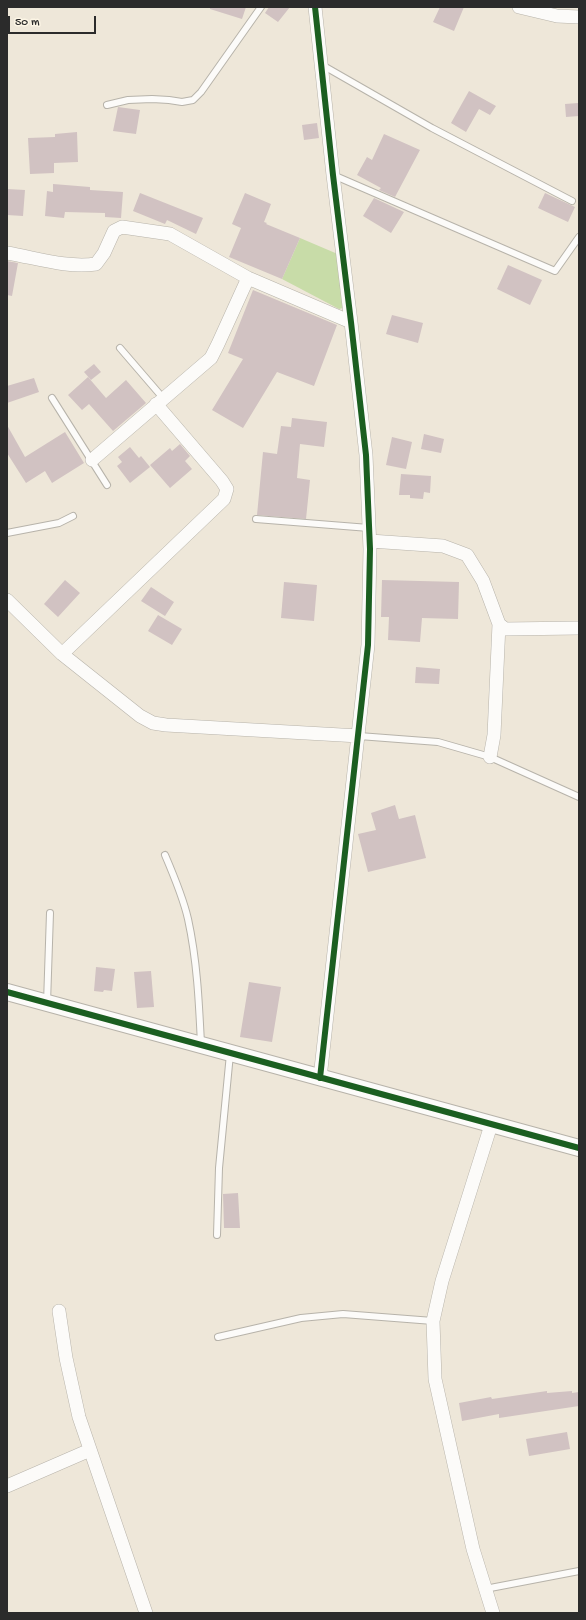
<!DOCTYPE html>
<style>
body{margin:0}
#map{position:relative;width:586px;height:1620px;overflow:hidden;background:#eee7d9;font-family:"Gochi Hand",sans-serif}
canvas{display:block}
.frame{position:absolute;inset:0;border:8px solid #2b2b2b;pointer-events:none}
.scale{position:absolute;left:8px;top:16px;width:88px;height:18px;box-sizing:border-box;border:2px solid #2b2b2b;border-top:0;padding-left:5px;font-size:12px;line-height:14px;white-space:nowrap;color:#2b2b2b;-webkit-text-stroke:3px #fcf5e5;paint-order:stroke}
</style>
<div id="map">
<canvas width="586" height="1620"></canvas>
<div class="frame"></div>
<div class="scale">50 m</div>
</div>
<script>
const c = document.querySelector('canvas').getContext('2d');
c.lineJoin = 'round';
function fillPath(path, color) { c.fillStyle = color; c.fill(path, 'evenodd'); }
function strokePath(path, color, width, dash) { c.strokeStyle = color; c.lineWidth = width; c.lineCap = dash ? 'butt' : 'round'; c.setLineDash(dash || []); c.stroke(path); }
fillPath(new Path2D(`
 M300,238L340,255L347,307L339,309L282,279Z`), '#c8dca8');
fillPath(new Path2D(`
 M210,7H246L242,19L210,9Z
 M269,7H290L278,22L265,13Z
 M440,7H464L454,31L433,22Z
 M469,91L496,106L490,115L479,109L466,132L451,123Z
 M578,103L579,116L566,117L565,104Z
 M118,107L140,110L136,134L113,131Z
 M317,123L319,138L304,140L302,125Z
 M77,132L78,162L54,163V173L30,174L28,138L55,137V134Z
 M384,134L420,150L395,197L379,190L381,188L357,175L367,157L372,160Z
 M53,184L90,187V190L123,192L121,218L105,217V213L65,212L64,218L45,216L47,191L53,192Z
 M7,189L25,190L23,216L7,215Z
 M140,193L203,218L196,234L167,220L165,224L133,211Z
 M245,193L271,204L264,222L267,223L266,224L300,238L282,279L229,257L241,228L232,224Z
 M545,193L575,207L568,222L538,208Z
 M374,198L404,212L391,233L363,216Z
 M7,261L18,263L12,296L7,295Z
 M508,265L542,280L530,305L497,289Z
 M253,290L337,325L314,386L277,372L243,428L212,410L243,359L228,353Z
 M392,315L423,323L418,343L386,334Z
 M94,364L101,372L91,380L84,372Z
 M88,377L106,398L126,380L146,403L113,431L89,404L82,410L68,395Z
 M34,378L39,392L7,403V386Z
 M292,418L327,422L324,447L300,444L297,478L310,480L306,519L257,515L263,452L277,454L281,426L291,427Z
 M7,425L25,457L65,432L84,463L52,483L45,471L26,483L7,453Z
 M424,434L444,439L441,453L421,449Z
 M392,437L412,442L406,469L386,465Z
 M180,444L190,456L185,461L192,469L170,488L150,465L170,448L172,451Z
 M130,447L139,458L141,456L150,467L130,483L117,466L122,462L118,457Z
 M401,474L431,476L430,493L424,492L423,499L410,498V495H399Z
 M65,580L80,593L58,617L44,604Z
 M382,580L459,582L458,619L422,618L420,642L388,640L389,617H381Z
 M284,582L317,585L314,621L281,618Z
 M151,587L174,602L165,616L141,601Z
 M158,615L182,629L172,645L148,631Z
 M416,667L440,669L439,684L415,683Z
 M395,805L399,819L415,815L426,858L368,872L358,834L376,830L371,813Z
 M96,967L115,969L112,991L104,990L103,992L94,991Z
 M151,971L154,1007L137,1008L134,972Z
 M249,982L281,987L272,1042L240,1037Z
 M238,1193L240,1228H224L223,1194Z
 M547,1391V1393L572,1391V1393L579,1392V1406L499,1418V1414L462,1421L459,1403L491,1397L492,1399Z
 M567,1432L570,1449L529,1456L526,1439Z`), '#d1c2c2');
const service = new Path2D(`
 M322,65L432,128L572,201
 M107,105L128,100L152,99L169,100L182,102L193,100L201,92L261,7
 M333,175L555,271L579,237
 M120,348L163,398
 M52,398L107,485
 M256,519L369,528
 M7,533L59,523L73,516
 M359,736L438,742L490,757L579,797
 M165,855C174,876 183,897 188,919C197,960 199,1002 201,1044
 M47,1003L50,913
 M217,1235L219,1168L230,1054
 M218,1337L301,1318L343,1314L433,1321
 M485,1589L579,1571`);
const minor = new Path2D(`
 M315,7L333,175L351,322L366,455L370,549L368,645L320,1078
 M519,7L557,16L579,17
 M7,253C37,258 66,268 96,264L104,253L114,231L122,227L170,234L248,278L351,322
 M92,460L211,358L218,344L248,278
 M370,541L443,546L467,555L483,581L499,624L505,629L579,628
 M7,600L62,654L140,716L153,723L166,725L359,736
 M62,654L224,499L227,489L222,481L156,404
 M490,757L494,735L499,624
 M491,1125L442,1281L433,1321L435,1379L473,1549L493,1613
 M59,1311L66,1358L79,1417L146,1613
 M7,1486L90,1450`);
const tertiary = new Path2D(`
 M7,992L579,1148`);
strokePath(service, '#b7b3aa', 8);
strokePath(minor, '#b7b3aa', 14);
strokePath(tertiary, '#b7b3aa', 18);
strokePath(service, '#fcfbf9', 6);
strokePath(minor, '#fcfbf9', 13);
strokePath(tertiary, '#fcfbf9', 16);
strokePath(new Path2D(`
 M315,7L333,175L351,322L366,455L370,549L368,645L320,1078
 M7,992L579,1148`), '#1b5e20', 6);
</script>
